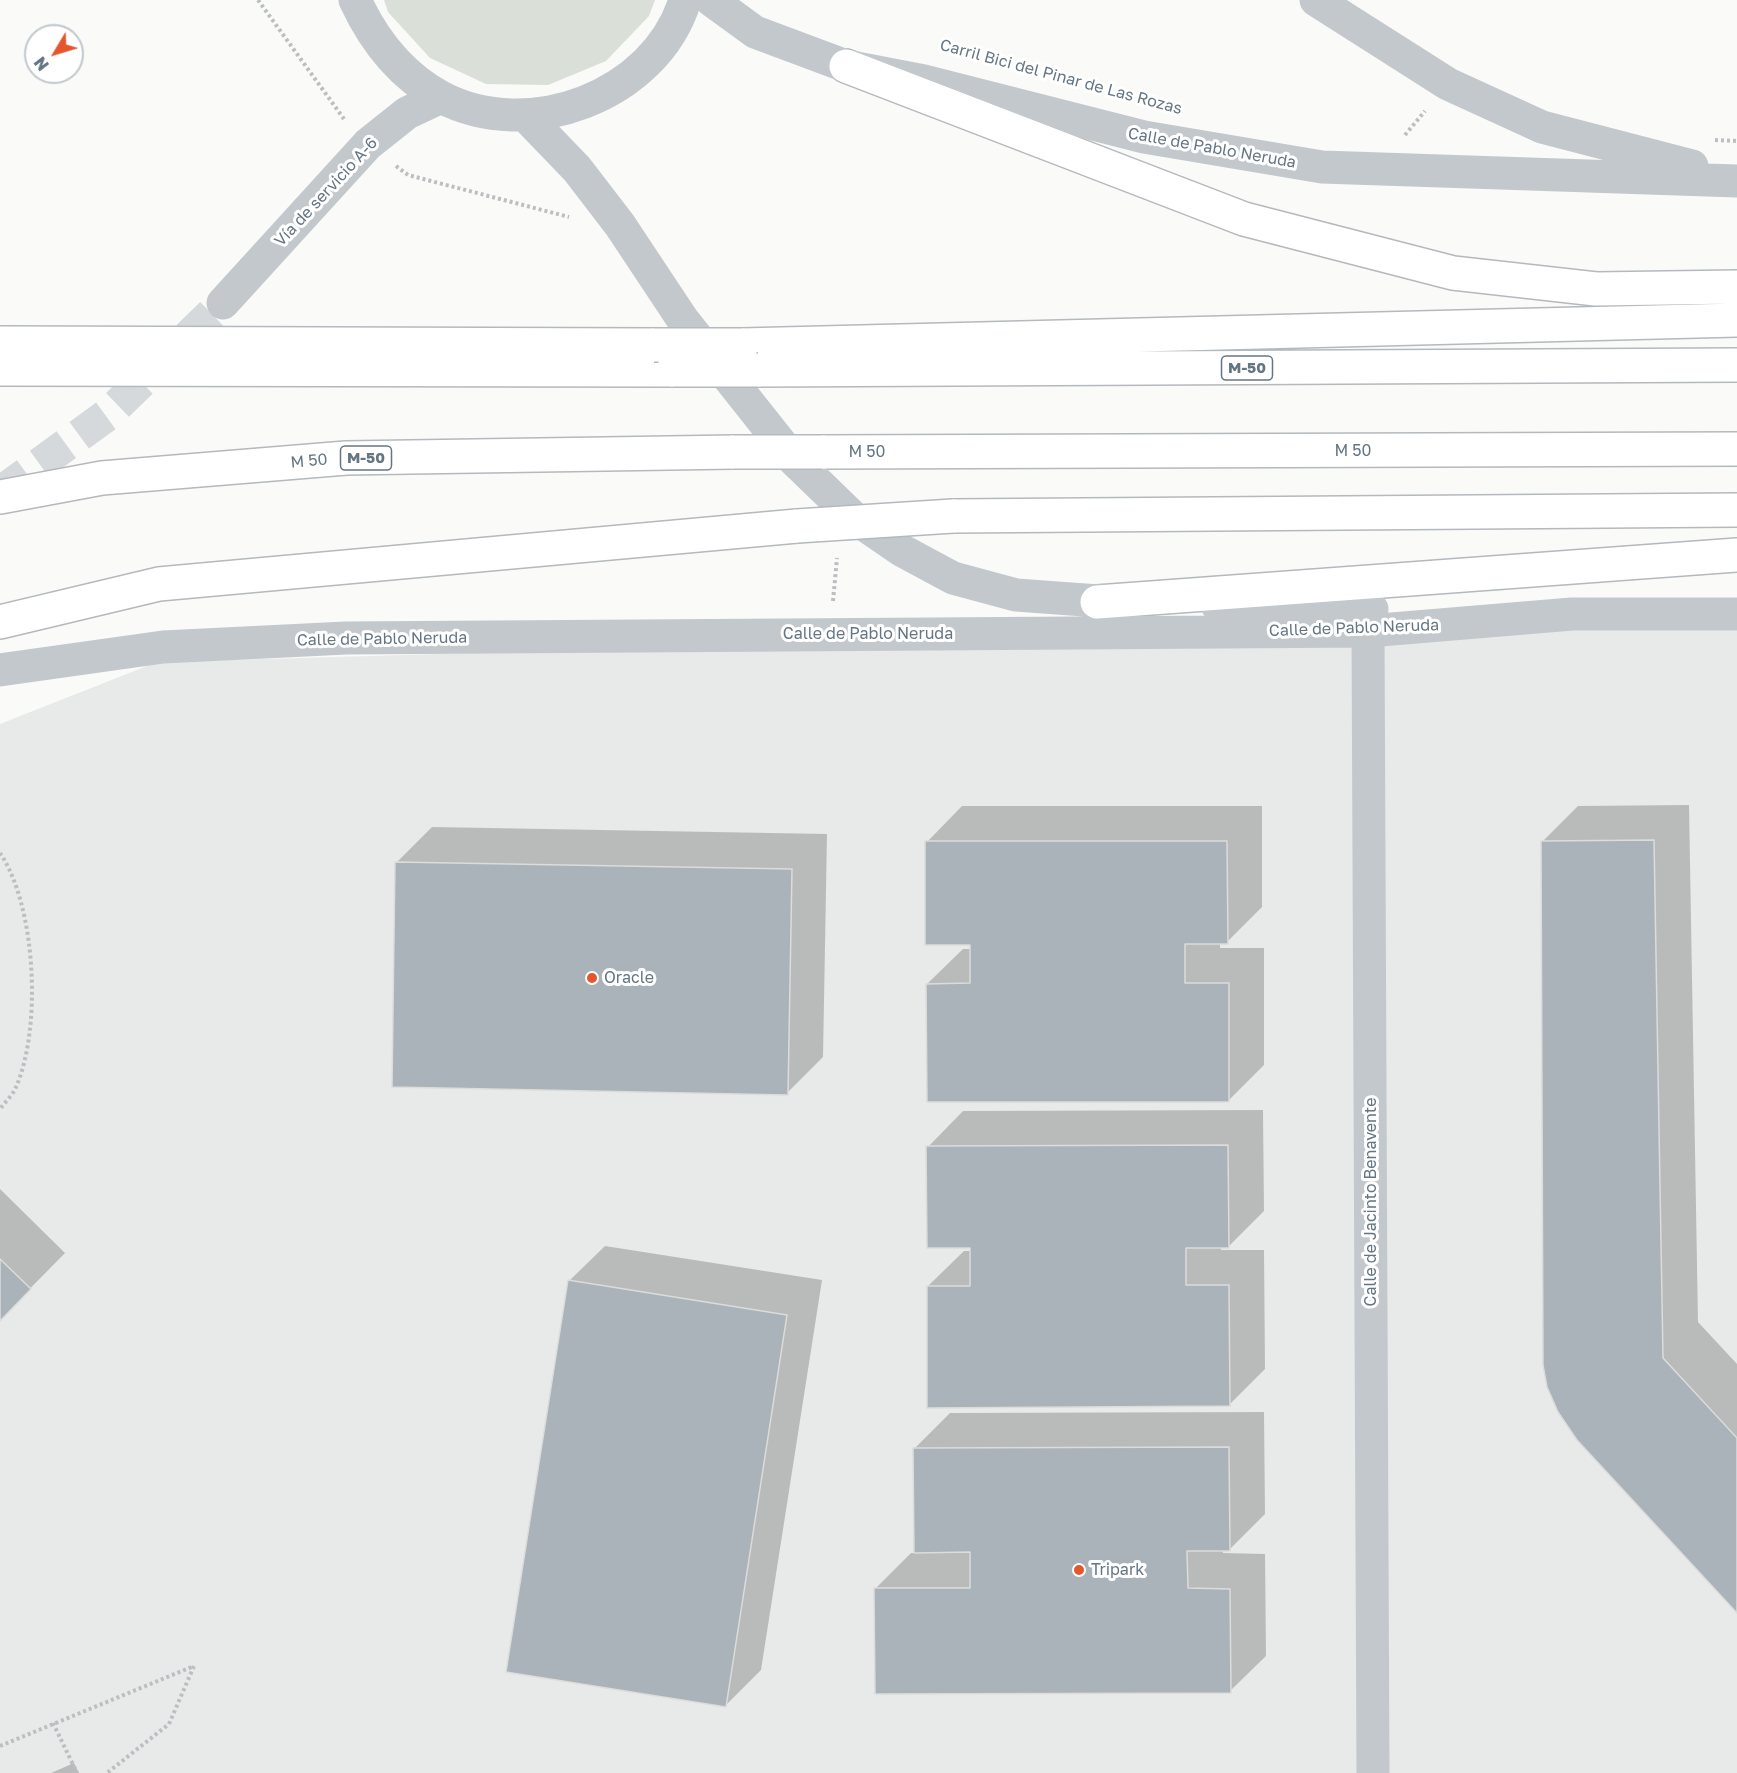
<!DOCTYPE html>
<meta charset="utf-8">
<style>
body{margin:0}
#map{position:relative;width:1737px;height:1773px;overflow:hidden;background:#fafaf8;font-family:"Golos Text",sans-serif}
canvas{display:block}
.north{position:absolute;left:24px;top:24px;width:60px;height:60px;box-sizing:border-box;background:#fff;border:2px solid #c1c8cd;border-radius:50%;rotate:232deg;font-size:16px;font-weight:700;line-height:24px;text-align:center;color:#657683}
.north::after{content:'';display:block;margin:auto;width:21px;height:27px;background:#e4572e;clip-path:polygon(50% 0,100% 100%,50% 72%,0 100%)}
</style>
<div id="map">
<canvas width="1737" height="1773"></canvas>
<div class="north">N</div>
</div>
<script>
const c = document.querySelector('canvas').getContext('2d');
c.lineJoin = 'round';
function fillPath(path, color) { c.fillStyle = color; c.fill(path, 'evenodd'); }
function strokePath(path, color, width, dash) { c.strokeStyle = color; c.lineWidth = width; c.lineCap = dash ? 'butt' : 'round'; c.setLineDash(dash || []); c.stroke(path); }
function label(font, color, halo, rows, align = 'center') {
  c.font = font + ' "Golos Text",sans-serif'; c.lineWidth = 6; c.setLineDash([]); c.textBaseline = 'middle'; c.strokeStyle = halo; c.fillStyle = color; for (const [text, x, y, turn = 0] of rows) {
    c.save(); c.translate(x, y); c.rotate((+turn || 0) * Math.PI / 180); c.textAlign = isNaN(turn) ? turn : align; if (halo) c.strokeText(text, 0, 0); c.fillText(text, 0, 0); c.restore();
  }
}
fillPath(new Path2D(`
 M1575,622L1737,624V1773H0V724L157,662Z`), '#e8e9e9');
fillPath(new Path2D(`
 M384,0H655L649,16L606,61L548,85L486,84L430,58L388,12Z`), '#dadfd7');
fillPath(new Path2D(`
 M1689,805L1698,1322L1737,1364V1611L1579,1439L1542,842L1578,806Z
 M962,806H1262V907L1227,942H1220V948H1264V1065L1228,1101L927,984L963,949H971L927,842Z
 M432,827L827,834L823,1057L787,1093L397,862Z
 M1263,1110L1264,1211L1229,1246H1221V1250H1264L1265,1369L1229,1405L928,1286L964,1251H972L928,1147L963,1111Z
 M0,1189L65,1253L0,1319Z
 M605,1246L822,1280L761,1670L726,1705L569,1281Z
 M1264,1412L1265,1514L1229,1550H1223V1553L1265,1554L1266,1656L1230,1691L876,1588L911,1553H915L914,1449L950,1413Z
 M74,1763L79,1773H51Z`), '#0003');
const building = new Path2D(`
 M1654,840L1663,1358L1737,1438V1613L1577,1440L1558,1412L1547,1387L1543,1365L1541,841Z
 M925,841H1227L1228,944H1185V983H1229V1102H927L926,984L970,983V945H925Z
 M395,862L792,869L788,1095L392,1087Z
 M1228,1145L1229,1248H1186V1285H1229L1230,1406L927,1408V1286H970V1248H927L926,1146Z
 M0,1259L31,1289L0,1321Z
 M568,1280L787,1315L726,1707L506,1672Z
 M1229,1447L1230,1551H1187L1188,1588L1230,1589L1231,1693L875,1694L874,1588H970V1552L914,1553L913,1448Z`);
fillPath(building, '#aab3b9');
strokePath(building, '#dcdcda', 1.5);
strokePath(new Path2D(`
 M0,493L107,415L223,303`), '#d5d9db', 33, [33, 16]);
const highway = new Path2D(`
 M846,66L1244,219L1453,273L1596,289L1737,287
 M0,343L654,345
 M742,345L1737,320
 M0,369L673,370
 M758,370L1737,365
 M822,452L1737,449
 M0,497L102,478L346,458L734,452
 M953,516L1737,510
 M1097,602L1737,555
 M0,622L159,584L797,526`);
strokePath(highway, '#b4b9bd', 36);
strokePath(new Path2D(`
 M258,0L344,119
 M1405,135L1425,111
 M1715,140L1737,141
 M396,166L408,175L569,217
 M833,601L837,558
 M0,853C36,906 42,1028 16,1087C13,1095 5,1102 0,1109
 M53,1723L77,1773
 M0,1746L194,1666L169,1724L107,1773`), '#bbbfc2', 4, [3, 3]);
strokePath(new Path2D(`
 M355,0C374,41 400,75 441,97C528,143 655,97 685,0
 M711,0L755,32L846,66L924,81L1144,137L1322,167L1737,181
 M1316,0L1448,84L1542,127L1692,166
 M525,115L577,169L620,225L683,320L794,460L853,517L901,550L953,578L1016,595L1126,603
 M223,303L368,144L407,113L441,97
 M1217,605L1372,609
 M1368,631L1373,1773
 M0,670L163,647L346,638L1368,631L1572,614H1737`), '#c3c8cc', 33);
strokePath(highway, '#fff', 33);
const highwayBridge = new Path2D(`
 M654,345H742
 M673,370H758
 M734,452H822
 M797,526L953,516`);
strokePath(highwayBridge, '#b4b9bd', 36, []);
strokePath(highwayBridge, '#fff', 33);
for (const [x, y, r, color] of [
 [592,978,6,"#e4572e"],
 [1079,1570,6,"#e4572e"]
]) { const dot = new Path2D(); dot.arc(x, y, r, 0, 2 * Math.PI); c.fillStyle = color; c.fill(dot); strokePath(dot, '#fff', 2); }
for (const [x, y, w] of [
 [1247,368,51],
 [366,458,51]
]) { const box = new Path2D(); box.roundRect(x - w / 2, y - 12, w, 24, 4.5); c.fillStyle = '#fff'; c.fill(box); strokePath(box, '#657683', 1.5); }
label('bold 15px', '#657683', null, [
 ["M-50",1247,368],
 ["M-50",366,458]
]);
label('16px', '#657683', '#fff', [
 ["Carril Bici del Pinar de Las Rozas",1061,77,15],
 ["Calle de Pablo Neruda",1212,148,10],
 ["Vía de servicio A-6",326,192,-47],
 ["M 50",1353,451],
 ["M 50",867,452],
 ["M 50",309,461,-5],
 ["Calle de Pablo Neruda",1354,628,-2],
 ["Calle de Pablo Neruda",868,634],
 ["Calle de Pablo Neruda",382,639,-1],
 ["Calle de Jacinto Benavente",1371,1202,-90]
]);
label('16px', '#657683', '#fff', [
 ["Oracle",604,978],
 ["Tripark",1091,1570]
], 'left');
</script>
